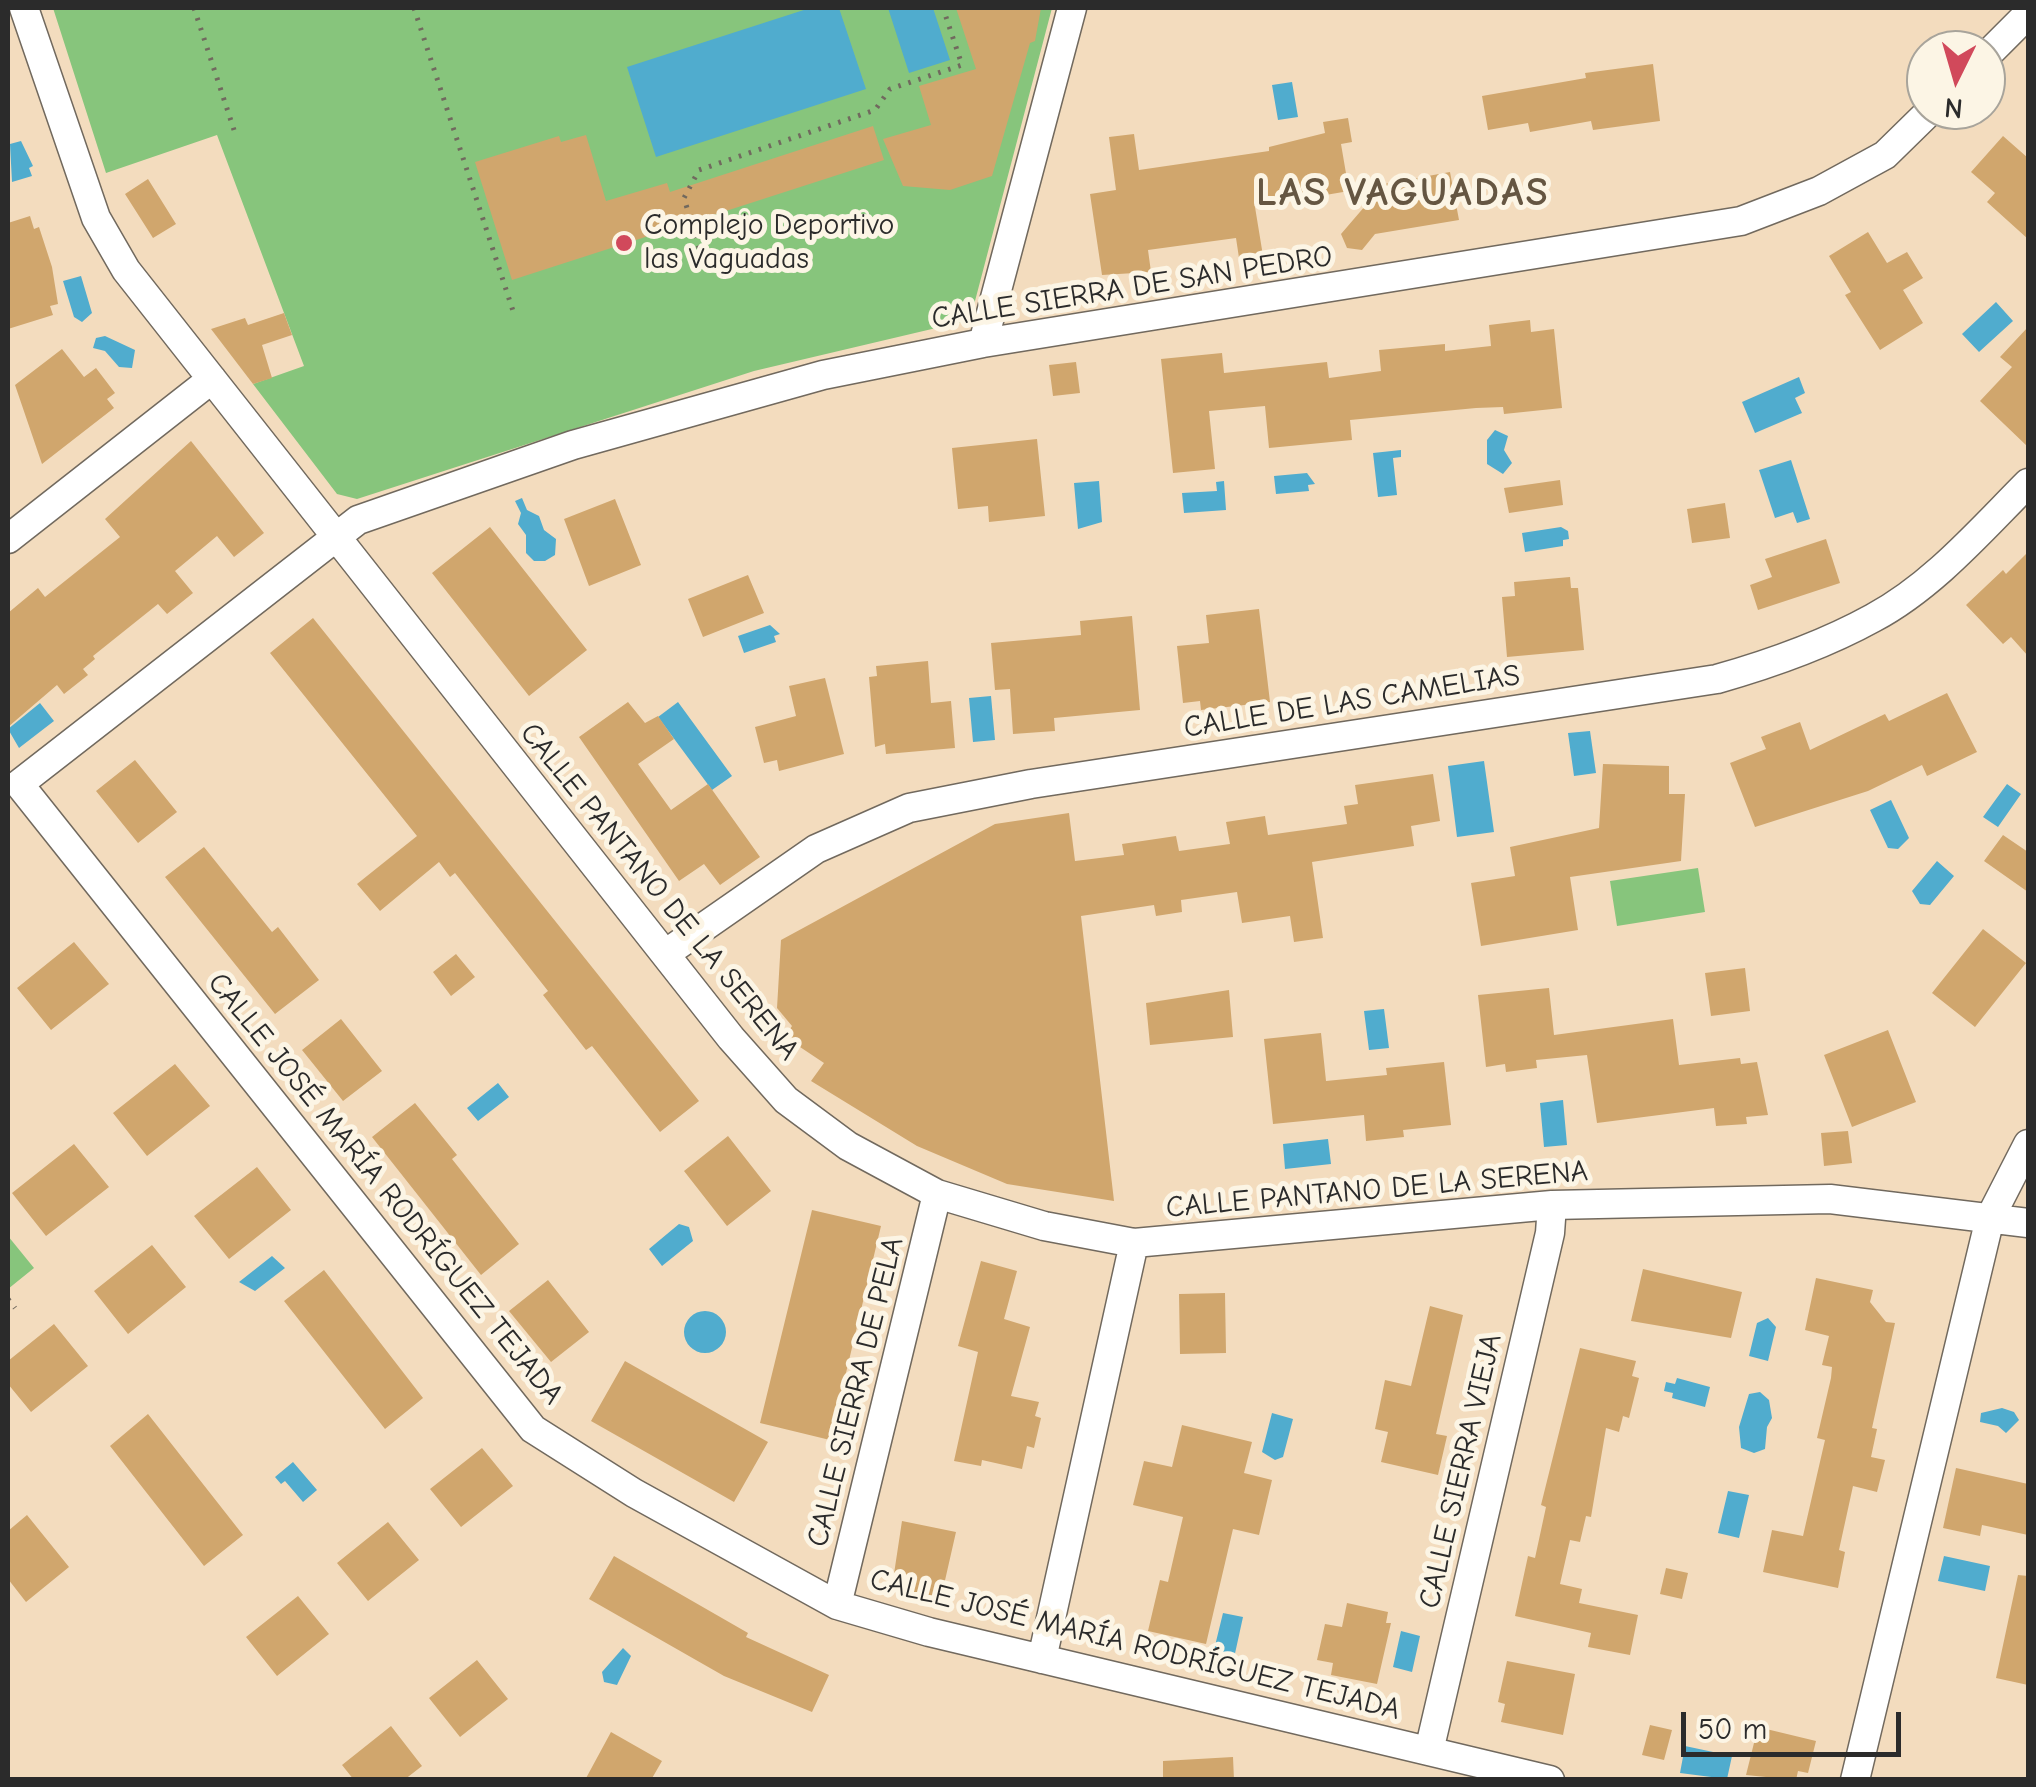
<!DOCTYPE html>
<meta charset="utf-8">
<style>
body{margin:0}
#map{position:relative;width:2036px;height:1787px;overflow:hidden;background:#f3dcbe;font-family:"Comic Neue",sans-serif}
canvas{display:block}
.frame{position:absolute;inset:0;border:10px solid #2b2b2b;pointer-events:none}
.north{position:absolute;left:1906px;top:30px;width:100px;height:100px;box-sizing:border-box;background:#fcf5e5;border:2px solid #a8a49b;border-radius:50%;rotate:185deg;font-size:28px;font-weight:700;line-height:40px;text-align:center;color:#2b2b2b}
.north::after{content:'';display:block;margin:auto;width:35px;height:45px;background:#d1495b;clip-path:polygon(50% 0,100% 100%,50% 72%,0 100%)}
.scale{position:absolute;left:1681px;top:1712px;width:220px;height:45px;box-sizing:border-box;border:5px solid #2b2b2b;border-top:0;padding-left:12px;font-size:30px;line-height:35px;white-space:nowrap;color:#2b2b2b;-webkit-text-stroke:8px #fcf5e5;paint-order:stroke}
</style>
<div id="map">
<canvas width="2036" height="1787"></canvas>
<div class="frame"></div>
<div class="north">N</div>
<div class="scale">50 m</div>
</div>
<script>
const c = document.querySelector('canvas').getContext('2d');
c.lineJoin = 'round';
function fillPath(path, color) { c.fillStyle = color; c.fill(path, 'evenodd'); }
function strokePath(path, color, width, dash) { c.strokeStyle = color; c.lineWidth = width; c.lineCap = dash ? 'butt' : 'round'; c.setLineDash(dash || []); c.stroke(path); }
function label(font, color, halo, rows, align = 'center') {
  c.font = font + ' "Comic Neue",sans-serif'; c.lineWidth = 10; c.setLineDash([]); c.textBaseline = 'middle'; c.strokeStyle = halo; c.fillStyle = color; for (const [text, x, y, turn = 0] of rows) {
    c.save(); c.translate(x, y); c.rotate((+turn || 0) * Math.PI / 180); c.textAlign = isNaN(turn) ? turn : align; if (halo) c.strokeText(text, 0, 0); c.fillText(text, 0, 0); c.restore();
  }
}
fillPath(new Path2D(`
 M53,8H1052L970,320L754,371L357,499L337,494L253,384L304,366L217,135L106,173Z
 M1698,868L1705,912L1617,926L1610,881Z
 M8,1236L34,1268L8,1289Z`), '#87c57c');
fillPath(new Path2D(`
 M810,8H839L866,89L656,157L627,67Z
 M888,8H933L950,60L909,73Z
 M1292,82L1298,117L1278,120L1272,85Z
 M21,141L33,166L29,168L32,176L12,182L10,144Z
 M81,276L92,313L82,322L74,317L63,281Z
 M1996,302L2013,321L1979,352L1962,334Z
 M105,336L135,350L132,368L119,367L105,351L93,348L96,338Z
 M1799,377L1805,393L1795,398L1802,413L1755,433L1742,402Z
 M1495,430L1508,436L1504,450L1512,463L1503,474L1487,464V440Z
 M1401,450V457L1393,458L1397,495L1378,497L1373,453Z
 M1791,460L1810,519L1797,523L1793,512L1775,518L1759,470Z
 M1307,473L1315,484L1308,485L1309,491L1276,494L1274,476Z
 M1099,481L1102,522L1078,529L1074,483Z
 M1224,481L1226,510L1184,513L1182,493L1217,491L1216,482Z
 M522,498L527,510L539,516L544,530L556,539L555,555L545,561H534L526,553V535L518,524L521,513L515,501Z
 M1561,527L1568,531L1569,539L1563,540V546L1525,552L1522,533Z
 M770,625L780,634L774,636L776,642L744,653L738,636Z
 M991,696L995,740L973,742L969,698Z
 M678,702L732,776L712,790L658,717Z
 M40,703L54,721L19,748L8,729Z
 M1590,731L1596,773L1574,776L1568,733Z
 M1484,761L1494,832L1457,837L1448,766Z
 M2007,784L2021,794L1998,827L1983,817Z
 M1891,800L1909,838L1898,849L1888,848L1870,810Z
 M1937,861L1954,876L1930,905L1920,904L1912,891Z
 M1384,1009L1389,1048L1369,1050L1364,1011Z
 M498,1083L509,1097L478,1121L467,1108Z
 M1563,1100L1567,1145L1544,1147L1540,1103Z
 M1328,1139L1331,1164L1285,1169L1283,1144Z
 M679,1224L689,1227L693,1241L662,1266L649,1249Z
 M272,1256L285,1268L255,1291L239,1282Z
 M684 1332a21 21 0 1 1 42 0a21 21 0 1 1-42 0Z
 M1768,1318L1776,1327L1768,1361L1749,1356L1757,1323Z
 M1677,1378L1710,1387L1705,1407L1672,1398L1673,1393L1664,1391L1666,1382L1675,1384Z
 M1760,1392L1769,1400L1772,1418L1767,1427L1765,1449L1754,1453L1741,1448L1739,1427L1749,1394Z
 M2002,1408L2014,1412L2019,1420L2006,1433L1998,1426L1980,1422L1981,1413Z
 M1272,1413L1293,1419L1283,1457L1275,1460L1262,1452Z
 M293,1462L317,1490L303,1502L285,1481L281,1484L275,1477Z
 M1728,1491L1749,1495L1739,1538L1718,1533Z
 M1944,1556L1990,1566L1985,1591L1938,1581Z
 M1223,1613L1243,1617L1234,1658L1228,1657L1226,1664L1213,1654Z
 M1401,1631L1420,1636L1412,1672L1393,1667Z
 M623,1648L631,1656L617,1685L604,1682L602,1672Z
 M1685,1746L1732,1756L1727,1779L1680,1773Z`), '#50acce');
fillPath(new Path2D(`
 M956,8H1041L1035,41L1030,43L992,176L950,190L903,186L883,139L931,125L919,86L976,69Z
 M1653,64L1660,121L1593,130L1591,121L1530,132L1528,123L1488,130L1482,96L1586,78L1585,73Z
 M1348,118L1352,142L1341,144L1349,191L1255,207L1265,268L1241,271L1236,238L1148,250L1151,272L1102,275L1090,194L1116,190L1109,137L1134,134L1139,170L1269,151V147L1325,133L1323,122Z
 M873,126L884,160L512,280L475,162L559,136L561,142L586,135L606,201L667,183L670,192Z
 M2003,136L2028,158V239L1987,202L1995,193L1971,172Z
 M1450,172L1459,220L1375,234L1362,250L1347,248L1341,234L1384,184Z
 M148,179L176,224L153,238L125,194Z
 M30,216L34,229L39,227L52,267L58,304L50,306L53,315L8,329V223Z
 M1868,232L1887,263L1907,252L1923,278L1903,290L1923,323L1880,350L1845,295L1851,292L1829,256Z
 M284,313L292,335L262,345L272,378L253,384L211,329L245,318L248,325Z
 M1530,320L1531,332L1554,329L1562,408L1504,414L1503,407L1476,408L1350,420L1352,440L1269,448L1265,406L1209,411L1215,469L1173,473L1161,359L1222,353L1224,373L1327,362L1329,378L1381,371L1379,350L1445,344V351L1491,346L1489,325Z
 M2028,327V447L1980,401L2012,367L2000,357Z
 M62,349L84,377L96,368L115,393L107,399L114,408L42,464L15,385Z
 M1076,362L1080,393L1053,396L1049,365Z
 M1037,439L1045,516L989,522L988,506L958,509L952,448Z
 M191,441L264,533L234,557L217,536L175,571L193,593L167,614L158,604L93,656L95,659L83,669L88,675L64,694L57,685L8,727V613L38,588L45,597L120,537L105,519Z
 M1560,480L1563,505L1509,513L1504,488Z
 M615,499L641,565L589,586L564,519Z
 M1725,503L1730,538L1692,543L1687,509Z
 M490,527L587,650L529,696L432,573Z
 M1826,539L1840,583L1758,610L1750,585L1772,577L1765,559Z
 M2028,552V656L2011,637L2003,644L1966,605L2003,570L2006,574Z
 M748,575L764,613L703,637L688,599Z
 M1570,577L1571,588H1578L1584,650L1507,657L1502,597L1515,596L1514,582Z
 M1259,609L1270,702L1201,710L1200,701L1183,703L1177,646L1209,643L1206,615Z
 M1132,616L1140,710L1054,718L1055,731L1013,734L1010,689L995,690L991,643L1081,635L1080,621Z
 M313,618L699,1101L660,1132L592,1046L586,1050L543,995L548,991L455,873L450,877L439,862L380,911L357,884L417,836L270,653Z
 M928,661L931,703L951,701L955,748L886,754L885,744L875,747L869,677L877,676L876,666Z
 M825,678L844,754L779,771L777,760L764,763L755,727L796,716L789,686Z
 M1947,693L1977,752L1927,776L1922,765L1868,791L1755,827L1730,763L1766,749L1761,737L1800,722L1810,750L1885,714L1889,721Z
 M628,702L645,723L658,716L674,739L638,764L671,810L708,784L760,857L720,885L704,864L679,881L579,737Z
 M135,760L177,812L138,843L96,791Z
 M1603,764L1669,766V794H1685L1681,861L1570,877L1578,930L1481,946L1471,883L1515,876L1510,847L1599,828Z
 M1433,774L1440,821L1411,826L1414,846L1312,862L1323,938L1294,942L1290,916L1242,923L1237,892L1181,900L1182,912L1156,916L1154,905L1081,916L1114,1201L1007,1184L917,1146L811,1081L824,1063L785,1037L792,1026L777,1008L781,940L995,824L1069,813L1075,861L1124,855L1122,844L1176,836L1179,851L1230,844L1226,822L1265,816L1268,835L1347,824L1344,806L1358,804L1355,785Z
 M2003,835L2028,852V892L1984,861Z
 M204,847L272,932L278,927L319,980L275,1014L165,877Z
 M1983,929L2026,963L1975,1027L1932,993Z
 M74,942L109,984L51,1030L17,988Z
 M456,954L475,977L451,996L433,972Z
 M1745,968L1750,1011L1711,1016L1705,973Z
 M1549,988L1554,1035L1673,1019L1679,1065L1740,1058L1741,1064L1757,1062L1768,1115L1746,1117L1747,1124L1716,1126L1714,1108L1597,1123L1587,1055L1536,1060L1537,1068L1506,1072L1505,1064L1486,1067L1478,995Z
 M1229,990L1233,1037L1150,1045L1146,1003Z
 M341,1019L382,1071L343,1101L302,1050Z
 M1888,1030L1916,1102L1852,1127L1824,1055Z
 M1321,1033L1326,1081L1387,1075L1386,1068L1444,1062L1451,1125L1403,1130L1404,1137L1366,1141L1364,1115L1273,1124L1264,1039Z
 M175,1064L210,1106L147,1156L113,1113Z
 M415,1103L457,1155L452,1159L519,1244L481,1275L372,1137Z
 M1848,1131L1852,1163L1824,1166L1821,1133Z
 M728,1136L771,1191L727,1226L684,1171Z
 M74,1144L109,1187L46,1236L12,1193Z
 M257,1167L291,1210L229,1259L194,1216Z
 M812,1210L881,1226L830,1440L760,1423Z
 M152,1245L186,1287L128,1334L94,1291Z
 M981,1261L1017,1271L1004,1319L1030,1327L1011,1396L1039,1402L1035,1416L1041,1418L1034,1448L1027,1446L1022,1469L982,1460L981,1466L954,1461L978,1352L958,1346Z
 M1643,1269L1742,1292L1731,1338L1631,1321Z
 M324,1270L423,1398L385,1429L284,1301Z
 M1816,1278L1873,1290L1870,1302L1886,1322L1895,1323L1872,1428L1877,1429L1871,1457L1885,1460L1877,1492L1853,1486L1839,1550L1845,1552L1838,1588L1763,1572L1772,1530L1803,1536L1825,1440L1817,1438L1831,1378L1832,1367L1822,1365L1829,1336L1805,1330Z
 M548,1280L589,1332L551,1362L509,1311Z
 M1225,1293L1226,1353L1180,1354L1179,1294Z
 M1430,1306L1463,1315L1436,1434L1447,1436L1438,1475L1381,1462L1388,1432L1375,1429L1385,1380L1411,1386Z
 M54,1324L88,1366L31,1412L8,1384V1361Z
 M1580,1348L1636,1361L1632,1376L1639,1378L1629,1418L1623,1416L1619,1432L1606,1428L1591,1517L1586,1516L1580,1542L1570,1540L1560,1584L1582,1589L1579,1603L1638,1615L1630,1655L1588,1647L1591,1633L1515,1616L1528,1556L1535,1558L1546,1507L1541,1505Z
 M625,1361L768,1442L734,1502L591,1421Z
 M148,1414L243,1535L204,1566L110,1446Z
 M1182,1425L1252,1442L1244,1473L1272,1480L1259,1535L1233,1529L1206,1644L1148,1631L1160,1580L1168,1582L1183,1517L1133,1505L1144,1461L1172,1467Z
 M482,1448L513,1486L461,1527L430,1489Z
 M1956,1468L2028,1484V1535L1982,1525L1980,1536L1943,1528Z
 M27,1515L69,1567L26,1602L8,1579V1531Z
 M902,1521L956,1532L941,1598L892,1587Z
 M388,1522L419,1560L368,1601L337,1563Z
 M614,1556L748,1633L746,1637L829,1675L812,1712L724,1676L589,1599Z
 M1666,1568L1688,1573L1682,1599L1660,1594Z
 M2018,1575L2028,1576V1685L1996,1678Z
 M298,1596L329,1634L277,1676L246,1637Z
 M1347,1603L1388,1612L1386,1623H1391L1377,1684L1331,1675L1333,1663L1317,1660L1325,1624L1342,1627Z
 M477,1660L508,1699L460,1737L429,1698Z
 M1507,1661L1575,1674L1563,1735L1501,1722L1505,1704L1498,1702Z
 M1650,1725L1672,1730L1664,1760L1642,1755Z
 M391,1726L422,1766L404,1780H354L342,1765Z
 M1758,1727L1816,1741L1808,1773L1798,1771L1796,1780L1746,1775Z
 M611,1732L662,1761L651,1780H585Z
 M1233,1757L1234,1780H1163V1761Z`), '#d0a66d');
const minor = new Path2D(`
 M24,8L96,218L126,270L731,1038L786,1100L848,1146L937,1194L1044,1226L1134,1243L1552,1205L1830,1199L2028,1223
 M1986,56L2028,14
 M983,343L1072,8
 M8,539L212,379
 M665,954L816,849L909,808L1031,784L1717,679C1770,664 1824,645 1873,618C1933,586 1981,530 2028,483
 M837,1605L937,1194
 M1042,1659L1134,1243
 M1429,1751L1550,1233L1552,1205
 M1550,1780L929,1632L837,1605L634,1493L533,1429L19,784L358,520L573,445L823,375L983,343L1741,221L1819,191L1885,155L1931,110
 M1855,1780L1990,1218L2028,1144`);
strokePath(minor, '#71695e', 31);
strokePath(new Path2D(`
 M194,8L234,130
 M414,8L515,317
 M702,258L684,198L699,170L875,110L890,89L962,65L943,8
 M8,1299L15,1308`), '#71695e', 5, [2.5, 8]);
strokePath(minor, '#fff', 28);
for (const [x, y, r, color] of [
 [624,243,10,"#d1495b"]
]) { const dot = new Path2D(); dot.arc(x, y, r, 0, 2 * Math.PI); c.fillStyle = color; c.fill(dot); strokePath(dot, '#fcf5e5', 4); }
label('30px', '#2b2b2b', '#fcf5e5', [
 ["Complejo Deportivo",644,226],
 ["las Vaguadas",644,260]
], 'left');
label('30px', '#2b2b2b', '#fcf5e5', [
 ["CALLE SIERRA DE SAN PEDRO",1132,288,-9],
 ["CALLE DE LAS CAMELIAS",1352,702,-9],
 ["CALLE PANTANO DE LA SERENA",659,892,51],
 ["CALLE JOSÉ MARÍA RODRÍGUEZ TEJADA",385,1189,51],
 ["CALLE PANTANO DE LA SERENA",1377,1190,-5],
 ["CALLE SIERRA DE PELA",856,1392,-76],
 ["CALLE SIERRA VIEJA",1461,1471,-77],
 ["CALLE JOSÉ MARÍA RODRÍGUEZ TEJADA",1135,1645,14]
]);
c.letterSpacing = '2.5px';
label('bold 40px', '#655642', '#fcf5e5', [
 ["LAS VAGUADAS",1403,194]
]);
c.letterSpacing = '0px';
</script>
